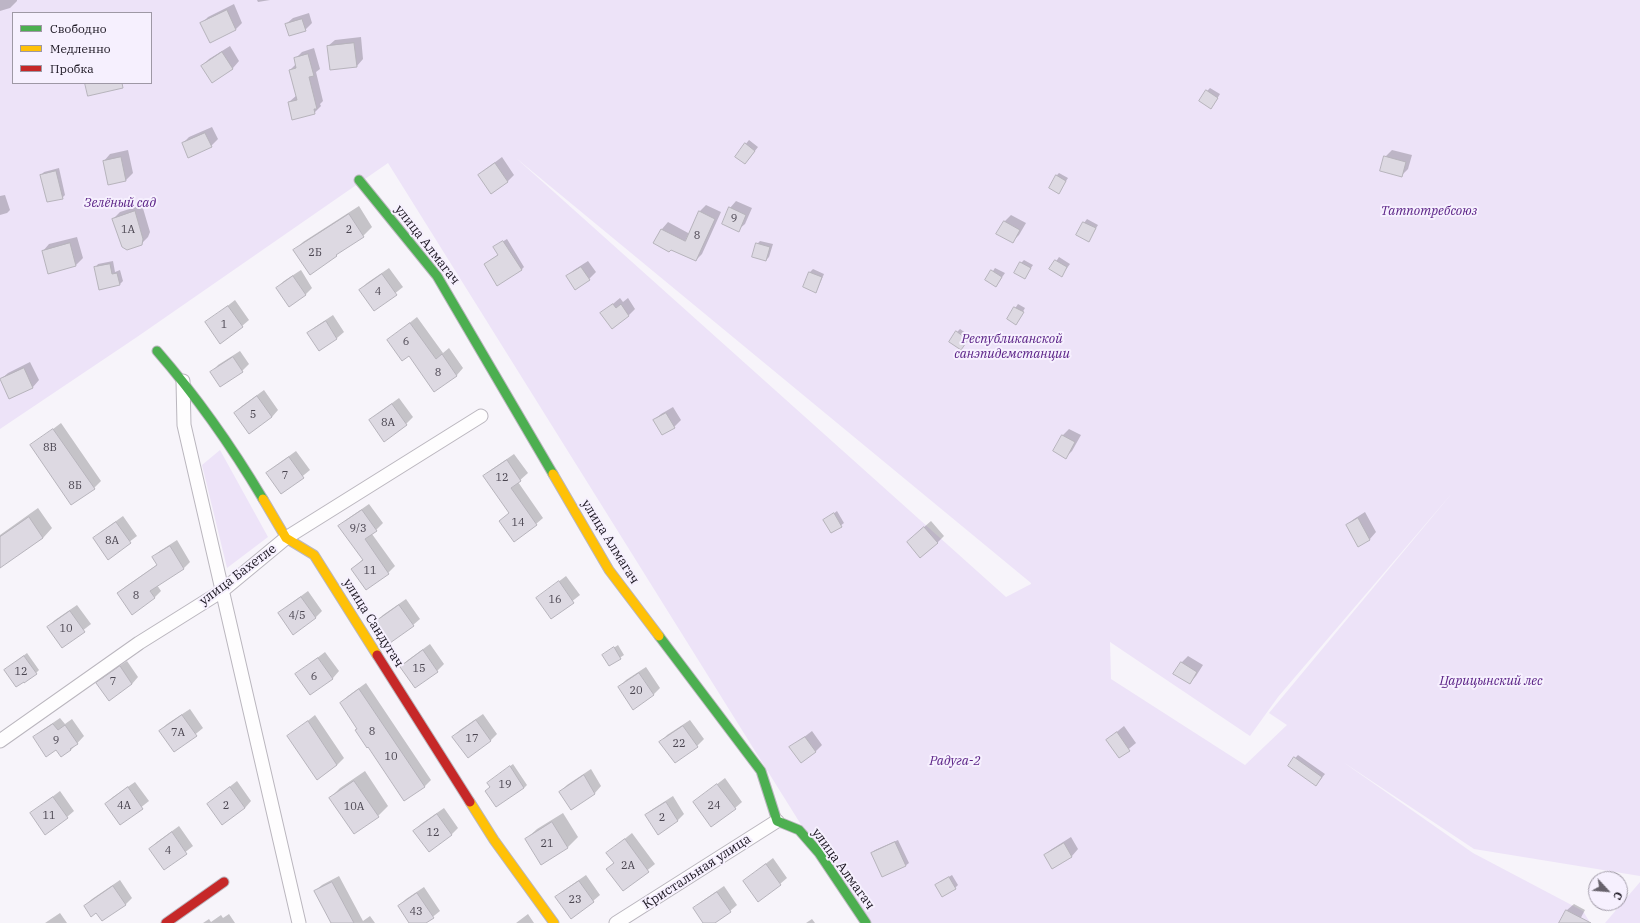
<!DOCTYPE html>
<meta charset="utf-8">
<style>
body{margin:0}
#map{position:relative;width:1640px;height:923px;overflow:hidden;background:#f7f4fa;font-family:"IBM Plex Serif",serif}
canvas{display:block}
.legend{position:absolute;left:12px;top:12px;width:140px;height:72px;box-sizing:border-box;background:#f6f0fe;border:1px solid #9e98a5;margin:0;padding:5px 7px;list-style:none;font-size:12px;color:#19141f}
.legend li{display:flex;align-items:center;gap:8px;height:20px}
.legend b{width:20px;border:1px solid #9e98a5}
.north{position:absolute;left:1588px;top:871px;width:40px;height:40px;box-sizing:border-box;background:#f6f0fe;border:1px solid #9e98a5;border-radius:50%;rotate:116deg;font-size:11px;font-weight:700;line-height:16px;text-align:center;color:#19141f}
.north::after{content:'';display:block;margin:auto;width:14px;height:18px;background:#67626c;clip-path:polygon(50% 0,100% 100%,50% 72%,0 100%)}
</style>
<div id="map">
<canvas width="1640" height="923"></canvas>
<ul class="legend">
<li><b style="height:5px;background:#4caf50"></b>Свободно</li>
<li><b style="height:5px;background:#ffc107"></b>Медленно</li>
<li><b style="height:5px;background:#c62828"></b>Пробка</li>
</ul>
<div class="north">С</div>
</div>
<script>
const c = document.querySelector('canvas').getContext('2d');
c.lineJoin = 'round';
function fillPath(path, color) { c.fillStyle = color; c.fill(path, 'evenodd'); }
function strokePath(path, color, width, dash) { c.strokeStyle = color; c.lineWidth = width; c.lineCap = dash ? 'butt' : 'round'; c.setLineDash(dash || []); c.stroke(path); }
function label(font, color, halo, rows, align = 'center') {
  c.font = font + ' "IBM Plex Serif",serif'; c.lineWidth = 4; c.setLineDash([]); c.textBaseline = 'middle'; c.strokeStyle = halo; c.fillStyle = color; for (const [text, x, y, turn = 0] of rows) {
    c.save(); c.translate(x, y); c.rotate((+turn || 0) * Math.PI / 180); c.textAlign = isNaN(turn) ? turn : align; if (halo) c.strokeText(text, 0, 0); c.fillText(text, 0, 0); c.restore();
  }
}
fillPath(new Path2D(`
 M0,0H1640V876L1474,849L1343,762L1473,853L1583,911L1589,921L1588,923H869L800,823L388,163L137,337L0,429ZM13,13H151V83H13ZM516,158L1031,583V584L1006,597ZM1453,492L1269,713L1287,725L1245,765L1111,679L1110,642L1250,736L1278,697Z
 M220,450L268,537L227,568L202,465Z
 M1640,882V923H1605Z`), '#ede3f8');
fillPath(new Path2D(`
 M0,0H17V1L10,8L0,11Z
 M257,0H270L258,2Z
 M234,4L242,23L236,29L202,23L208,17Z
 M309,13L312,23L305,30L286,24L293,18Z
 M361,37L363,59L357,66L328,46L335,40Z
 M230,46L239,61L233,68L212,81L202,66L209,59Z
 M314,48L320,69L316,72L323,101L320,104L321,106L314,113L289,102L297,95L290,70L296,64L295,59L302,52Z
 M1210,88L1220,94L1214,104L1207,91Z
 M212,127L218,139L211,146L183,143L189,137Z
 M749,140L758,147L748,160L736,156Z
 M128,150L133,173L126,180L109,184L104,161L110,154Z
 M1392,150L1412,155L1408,169L1401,176L1385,157Z
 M502,157L514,175L507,182L479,175L486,169Z
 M59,168L65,195L62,198L41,175L44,172Z
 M1059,173L1068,178L1059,192L1056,176Z
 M5,195L10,210L7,213L0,215V196Z
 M736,201L752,208L745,224L738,230L730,208Z
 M142,205L150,232L148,237L141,244L113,219L120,212Z
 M706,205L721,212L702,254L696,260L654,243L662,229L668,222L690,234L699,212Z
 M359,206L372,227L363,236L310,273L294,251L303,242Z
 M1011,215L1026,223L1019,235L1012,242L1004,222Z
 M1087,219L1098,225L1089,240L1084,223Z
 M77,237L83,258L76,265L49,272L43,251L49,244Z
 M507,239L524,267L521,270L485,264L499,254L494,247Z
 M760,241L773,244L769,257L766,260L757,244Z
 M1059,257L1070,264L1062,275L1051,269Z
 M1024,260L1033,265L1025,277L1021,263Z
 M113,261L115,272L120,270L123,281L120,284L99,289L95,268L98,264Z
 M588,261L596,272L589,279L567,277L574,270Z
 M389,268L403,287L374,310L360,290L367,283Z
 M995,268L1005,273L996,286L987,280Z
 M813,269L824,274L818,288L815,291L810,272Z
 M301,270L312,288L306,294L289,306L277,288L284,281Z
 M620,298L623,302L628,298L635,309L629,315L602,313Z
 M235,300L249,320L242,326L206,323Z
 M1018,304L1025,308L1016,324L1008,319Z
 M333,315L344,332L337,338L319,350L309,333L315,327Z
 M417,317L443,353L449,348L463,368L457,375L434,391L409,355L388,340Z
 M960,329L970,336L964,345L957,332Z
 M240,351L249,364L242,371L221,385L212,372L218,365Z
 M30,362L39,380L33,387L10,398L1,379L8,373Z
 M264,390L278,410L272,417L235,413L242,406Z
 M399,398L413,417L406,424L370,420L377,414Z
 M673,407L681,420L674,427L654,420L661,414Z
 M61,423L101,481L94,488L32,445Z
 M1069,429L1081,435L1072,451L1066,457L1062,436Z
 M296,451L310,470L282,493L267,473L274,467Z
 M514,454L528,473L518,482L543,518L536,524L500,521L510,512L485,476L491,470Z
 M369,504L383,523L372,534L395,566L388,573L366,589L352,569L363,559L340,526L346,520Z
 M38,508L52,528L43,538L0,567V535Z
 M837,511L844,523L832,532L825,520Z
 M1365,512L1376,532L1370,539L1359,545L1347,525L1354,519Z
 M123,516L137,536L108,558L94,539L101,532Z
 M931,521L944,536L937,543L915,535Z
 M177,540L190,562L184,568L157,585L161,591L155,597L132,613L118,593L125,587L158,564L154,557L160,551Z
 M566,576L580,595L551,618L537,598Z
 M308,591L322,611L316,617L293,633L279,614L286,607Z
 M406,599L420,619L413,625L377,622L383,615Z
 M77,605L91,624L62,647L48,627L55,620Z
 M430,644L444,664L437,671L401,667L408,660Z
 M618,645L624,655L609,665L603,655Z
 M325,652L339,671L333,678L310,694L296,674Z
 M27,653L39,670L36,673L5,670Z
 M1188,656L1203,665L1196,676L1190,683L1181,663Z
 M127,661L138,677L132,684L109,699L98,683L104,676Z
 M646,667L660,688L653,695L619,687L626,680Z
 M366,683L431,780L425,786L405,800L341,703L348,696Z
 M190,709L203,728L175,751L160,731L167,724Z
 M483,714L497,734L490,741L454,737L460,730Z
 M315,715L344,758L337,765L317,779L289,736Z
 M60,718L65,724L72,719L84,736L71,750L56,749L35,737L41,731Z
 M690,720L704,739L697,746L661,742L667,735Z
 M1124,726L1136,743L1119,757L1107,740Z
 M812,731L822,745L815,752L791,747Z
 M1298,755L1325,774L1316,785L1289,765Z
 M513,764L527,785L524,788L491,787L492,780Z
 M591,769L601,786L595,793L571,808L560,792L567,785Z
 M365,771L388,806L378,816L330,798L340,788Z
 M725,778L742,802L735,808L694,802Z
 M237,781L251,801L245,808L208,804Z
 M135,782L149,801L120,824L106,804L113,797Z
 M60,791L74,811L67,817L31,813Z
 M673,796L684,814L678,820L658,833L646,815L653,809Z
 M444,808L458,828L451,835L415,831L421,824Z
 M563,813L578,837L567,848L526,839L537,829Z
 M179,826L193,846L164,869L150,849L157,842Z
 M632,833L655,864L623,890L608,869L614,862L607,853Z
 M1071,837L1078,849L1072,856L1053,868L1045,855L1052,849Z
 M898,840L909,863L905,866L872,853L875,850Z
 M773,858L787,878L780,884L744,881Z
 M586,875L600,895L593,901L557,897L563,891Z
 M952,875L958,885L955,888L940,882Z
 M339,876L363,921L370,916L375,923H332L315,891L322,885Z
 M120,880L132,898L125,905L97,912L85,906L92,899Z
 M724,886L737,905L730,911L713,923H704L695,908L701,902Z
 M424,887L440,911L425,923H410L399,906L406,899Z
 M1574,904L1585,910L1578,923H1560L1567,910Z
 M60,913L67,923H45Z
 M229,914L235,923H203L209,919L211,922L221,915L223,918Z
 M528,914L534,923H516Z
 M812,919L815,923H806Z`), '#0003');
const building = new Path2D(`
 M227,10L236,30L210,43L200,23Z
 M302,19L306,31L289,36L285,24Z
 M354,43L357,67L330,70L327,46Z
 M222,52L233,69L212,83L201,66Z
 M308,54L314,76L309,77L317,109H314L315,114L292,120L288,102L297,100L289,70L296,68L294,58Z
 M85,83H122L123,88L88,96Z
 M1206,90L1218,98L1211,109L1199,101Z
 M205,133L212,147L188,158L182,143Z
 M745,143L755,151L745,164L735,157Z
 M1384,156L1406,162L1402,177L1380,171Z
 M121,157L126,181L108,185L103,161Z
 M495,163L508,182L491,194L478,175Z
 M56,171L63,199L47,202L40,175Z
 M1056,175L1066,181L1059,194L1049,188Z
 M729,207L746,215L739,232L722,224Z
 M135,211L143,239L142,245L127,250L122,247L112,219Z
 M699,211L715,219L696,261L671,250L669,252L653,243L661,229L685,241Z
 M349,214L364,237L336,255L337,256L310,275L293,250Z
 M1004,221L1020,230L1013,243L996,234Z
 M1083,222L1096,228L1089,242L1076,235Z
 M503,241L522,270L497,286L484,264L498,255L493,247Z
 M70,243L76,266L48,274L42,251Z
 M756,243L770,247L766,261L752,257Z
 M1055,260L1067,267L1062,277L1049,269Z
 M1020,262L1031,268L1025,279L1014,273Z
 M110,264L112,274L117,273L120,285L99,290L94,267Z
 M581,267L590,280L575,290L566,276Z
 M991,270L1002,277L996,287L985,280Z
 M809,272L822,277L816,293L803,287Z
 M382,274L397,295L374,311L359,290Z
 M293,276L306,295L289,307L276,288Z
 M613,304L616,308L621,304L629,316L612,329L600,313Z
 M228,306L243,327L220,344L205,322Z
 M1014,307L1024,312L1016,325L1007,319Z
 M326,321L337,339L319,351L307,333Z
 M410,323L436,359L442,354L457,376L434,392L409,356L402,361L387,340Z
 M956,331L968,340L961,350L949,342Z
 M233,357L243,372L220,387L210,372Z
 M24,368L33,388L9,399L0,379Z
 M257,396L272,417L249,434L234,413Z
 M392,404L407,425L384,442L369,420Z
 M666,413L675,428L662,435L653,420Z
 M53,429L95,489L71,505L30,445Z
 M1062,435L1075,442L1066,459L1053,451Z
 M289,457L304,478L281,494L266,473Z
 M507,460L521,481L511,488L537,525L514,542L499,521L509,513L483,476Z
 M362,510L377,531L365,539L389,574L366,590L351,569L363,560L338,526Z
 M834,513L842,527L831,533L823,520Z
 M29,517L43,538L0,568V537Z
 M1358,518L1370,540L1358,547L1346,525Z
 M116,522L131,543L108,560L93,538Z
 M924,527L938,543L920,558L907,542Z
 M170,546L184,569L150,591L155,598L132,615L117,593L157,565L152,557Z
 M559,581L574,603L551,619L536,598Z
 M301,597L316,618L293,635L278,613Z
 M399,605L414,626L390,643L375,622Z
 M70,611L85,632L62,648L47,627Z
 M614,647L621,659L609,666L602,655Z
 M423,650L438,672L415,688L400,667Z
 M24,656L37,674L24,683V682L16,687L4,670Z
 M318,658L333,679L310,695L295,674Z
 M1181,662L1197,672L1190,684L1173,674Z
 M120,666L132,684L109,701L96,683Z
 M639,673L654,695L633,710L618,687Z
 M359,689L425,787L404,801L368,747L367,748L355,730L357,729L340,703Z
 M182,715L197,736L174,752L159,731Z
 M476,720L491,741L468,758L452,737Z
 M308,721L337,765L317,780L287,736Z
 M53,724L58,730L65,725L78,744L70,749L71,750L61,757L56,750L46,757L33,737Z
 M683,726L698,747L675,763L659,742Z
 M1117,732L1130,751L1119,758L1106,740Z
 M805,737L816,752L801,763L789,747Z
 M1294,757L1322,777L1316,786L1288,766Z
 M510,766L524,788L496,807L485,791L490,787L487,783Z
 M584,775L595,794L571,810L559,792Z
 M354,781L379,817L354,834L329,798Z
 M717,784L736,809L711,827L693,802Z
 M128,787L143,809L120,825L105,804Z
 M230,787L245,808L222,825L207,804Z
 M53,797L68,818L45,835L30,813Z
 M666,802L678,821L658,835L645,815Z
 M437,814L452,835L429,852L413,831Z
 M552,822L568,848L541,865L525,839Z
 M172,832L187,854L164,870L149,849Z
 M625,839L649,872L623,891L606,869L614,863L606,853Z
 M895,842L906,866L882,877L871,853Z
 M1064,843L1072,857L1052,869L1044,855Z
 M766,864L781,885L758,902L743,881Z
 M949,877L956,889L942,897L935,885Z
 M579,881L594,902L571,919L555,897Z
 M332,882L354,923H331L314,891Z
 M113,886L126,905L102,921L96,913L91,917L84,906Z
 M717,892L731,912L715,923H703L693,908Z
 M417,893L434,918L426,923H409L398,906Z
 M1566,910L1591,923H1559Z`);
fillPath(building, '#ddd9e2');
strokePath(building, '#b7b4bc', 1);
const street = new Path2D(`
 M183,381L184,425L299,923
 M0,741L139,643L222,591L286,538L481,416
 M616,923L777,821`);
const fast = new Path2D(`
 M359,180L437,276L553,474
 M157,351C197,397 232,447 263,499
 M659,636L761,771L777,821L799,830L819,853L866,923`);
const slow = new Path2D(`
 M553,474L609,570L659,636
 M263,499L286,538L314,555L377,655
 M470,802L494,840L554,923`);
const jam = new Path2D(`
 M377,655L470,802
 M166,923L224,882`);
strokePath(street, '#bab6be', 15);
strokePath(fast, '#bab6be', 11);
strokePath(slow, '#bab6be', 11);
strokePath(jam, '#bab6be', 11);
strokePath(street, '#fefdfe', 13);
strokePath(fast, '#4caf50', 9);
strokePath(slow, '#ffc107', 9);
strokePath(jam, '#c62828', 9);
label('11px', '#4a4550', null, [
 ["9",734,219],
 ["1А",128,230],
 ["2",349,230],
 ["8",697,236],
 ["2Б",315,253],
 ["4",378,292],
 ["1",224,325],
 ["6",406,342],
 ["8",438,373],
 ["5",253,415],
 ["8А",388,423],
 ["8В",50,448],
 ["7",285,476],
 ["12",502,478],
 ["8Б",75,486],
 ["14",518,523],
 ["9/3",358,529],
 ["8А",112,541],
 ["11",370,571],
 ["8",136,596],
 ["16",555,600],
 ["4/5",297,616],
 ["10",66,629],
 ["15",419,669],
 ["12",21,672],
 ["6",314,677],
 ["7",113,682],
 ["20",636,691],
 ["8",372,732],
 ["7А",178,733],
 ["17",472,739],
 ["9",56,741],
 ["22",679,744],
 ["10",391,757],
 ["19",505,785],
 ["4А",124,806],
 ["2",226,806],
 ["24",714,806],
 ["10А",354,807],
 ["11",49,816],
 ["2",662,818],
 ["12",433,833],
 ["21",547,844],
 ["4",168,851],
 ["2А",628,866],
 ["23",575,900],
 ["43",416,912]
]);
label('italic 13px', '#5a2186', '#f6f0fe', [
 ["Зелёный сад",120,203],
 ["Татпотребсоюз",1429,211],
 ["Республиканской",1012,339],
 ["санэпидемстанции",1012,354],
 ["Царицынский лес",1491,681],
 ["Радуга-2",955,761]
]);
label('13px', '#19141f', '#f6f0fe', [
 ["улица Алмагач",427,245,52],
 ["улица Алмагач",610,542,58],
 ["улица Бахетле",238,575,-37],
 ["улица Сандугач",373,623,58],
 ["улица Алмагач",843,869,54],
 ["Кристальная улица",697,872,-33]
]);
</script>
